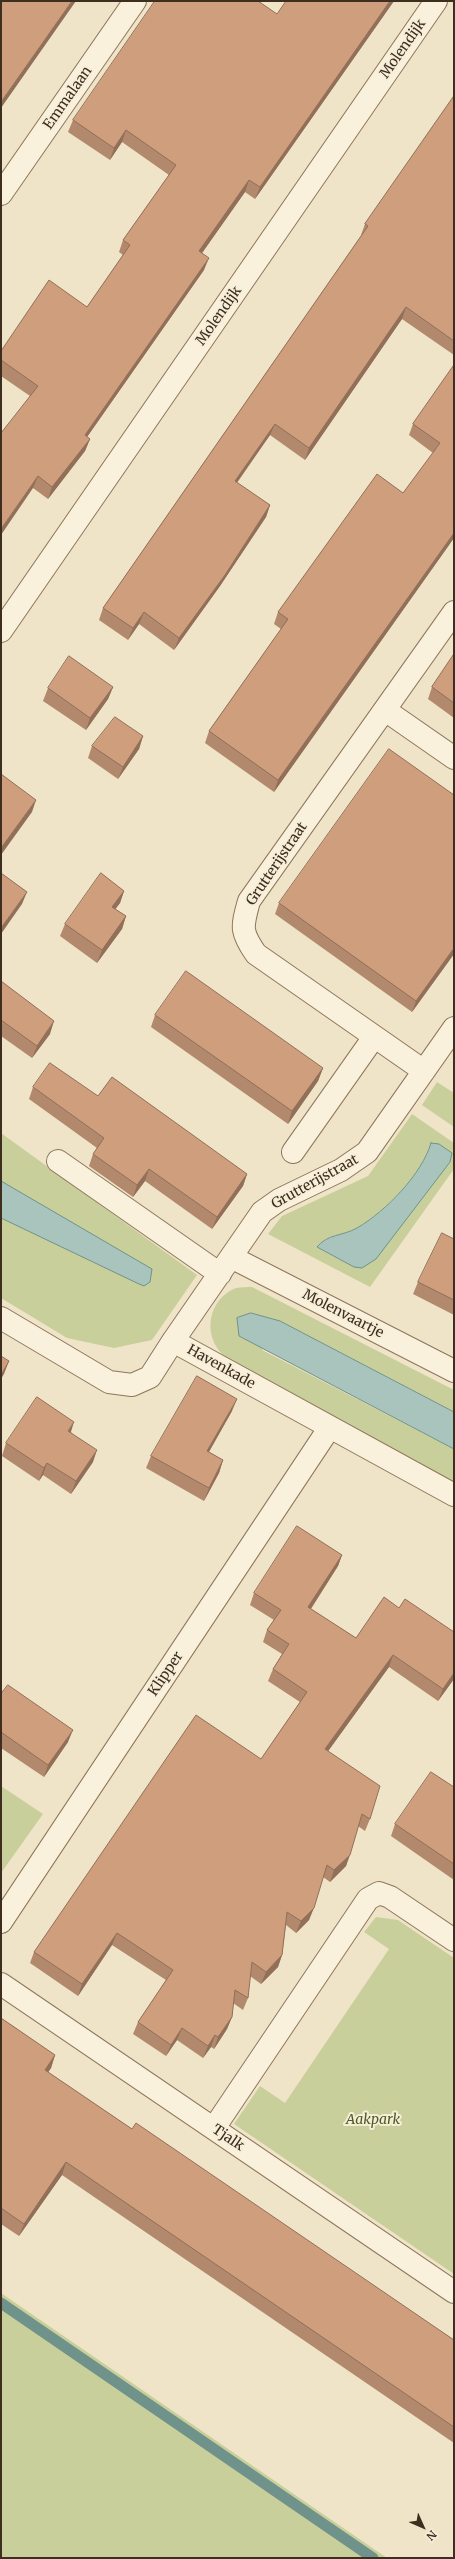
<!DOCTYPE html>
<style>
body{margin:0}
#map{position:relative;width:455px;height:2559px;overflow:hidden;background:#f0e4c8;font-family:Merriweather,serif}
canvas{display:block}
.frame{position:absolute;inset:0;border:2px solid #3d2e20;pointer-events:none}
.north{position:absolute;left:403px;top:2507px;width:40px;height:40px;-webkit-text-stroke:3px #f7eed8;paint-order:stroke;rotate:135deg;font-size:11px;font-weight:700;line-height:16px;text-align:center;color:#3d2e20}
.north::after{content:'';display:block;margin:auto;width:14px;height:18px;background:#3d2e20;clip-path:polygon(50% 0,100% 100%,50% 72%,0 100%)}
</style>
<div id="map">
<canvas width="455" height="2559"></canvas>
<div class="frame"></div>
<div class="north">N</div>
</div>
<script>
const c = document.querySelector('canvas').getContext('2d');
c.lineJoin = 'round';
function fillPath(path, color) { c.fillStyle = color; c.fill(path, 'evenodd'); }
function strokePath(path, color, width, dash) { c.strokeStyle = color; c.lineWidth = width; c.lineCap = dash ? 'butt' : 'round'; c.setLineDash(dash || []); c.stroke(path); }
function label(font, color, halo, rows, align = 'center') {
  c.font = font + ' Merriweather,serif'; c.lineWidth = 4; c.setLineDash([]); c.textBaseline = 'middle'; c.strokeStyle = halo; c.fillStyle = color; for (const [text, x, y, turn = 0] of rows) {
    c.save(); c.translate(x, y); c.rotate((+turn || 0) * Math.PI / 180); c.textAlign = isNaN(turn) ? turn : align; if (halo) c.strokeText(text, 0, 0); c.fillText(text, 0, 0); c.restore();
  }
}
fillPath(new Path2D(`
 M437,1082L454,1093V1127L422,1105Z
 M412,1114L454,1143V1169L370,1287L268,1234L282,1216L368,1176ZM431,1143L450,1162L354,1267L317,1247C326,1234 343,1236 357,1228C385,1211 422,1174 431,1143Z
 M1,1133L197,1275L152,1340L114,1348L67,1338L1,1298Z
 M252,1287L454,1390V1412L280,1321L262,1350L454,1449V1483L223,1355C202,1335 208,1299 236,1288C241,1287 247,1287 252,1287Z
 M1,1786L43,1814L1,1873Z
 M376,1917L398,1920L454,1958V2274L234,2124L260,2086L285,2103L389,1949L364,1932Z
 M1,2293L387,2558H1Z`), '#c9cf9b');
const water = new Path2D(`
 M431,1143L439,1144L452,1153L450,1162L376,1259L362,1268L354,1267L317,1247C327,1234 343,1236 357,1228C386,1211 422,1174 431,1143Z
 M1,1181L152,1269L150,1282L144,1286L139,1284L1,1218Z
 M251,1313L280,1321L454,1412V1449L239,1336L237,1318Z`);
fillPath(water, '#a9c4bc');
strokePath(water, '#6f938a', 1);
strokePath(new Path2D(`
 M1,2303L373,2558`), '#6f938a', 11);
const minor = new Path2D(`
 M1,194L135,1
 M1,631L436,1
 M385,710L454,758
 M424,1071L256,954C240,931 242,927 249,901L454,612
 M293,1152L374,1037
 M58,1161L220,1274
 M231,1257L454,1371
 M1,1318L109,1382L132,1385L150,1377L173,1341L454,1495
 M173,1341L262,1212L279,1200L341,1170L367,1152L454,1028
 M1,1922L330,1427
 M1,1984L454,2292
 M214,2128L368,1899L379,1893L390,1897L454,1940`);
strokePath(minor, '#8d765c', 24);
strokePath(minor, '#faf1dc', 22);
fillPath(new Path2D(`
 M394,1L255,199L245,192L202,253L204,270L87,437L90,439L85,451L48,499L33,488L30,396L1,376V351L87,307L123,255L119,252L123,240L169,175L122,142L110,160L68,132L73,120L277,14Z
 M454,96V355L402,319L305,460L270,435L237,483L270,505L266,517L220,586L174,650L139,624L128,640L99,620L103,608L361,236V235L365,224Z
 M454,365V538L274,792L205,743L209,731L281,629L274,624L278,612L403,493L433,453L409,435L413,424Z
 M454,654V718L428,699L432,687Z
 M113,687L108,699L86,730L43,701L48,688Z
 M143,736L139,749L118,779L88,758L92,746Z
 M124,891L120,903L115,909L126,916L122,929L97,963L60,936L65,924Z
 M279,903L454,954L412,1012L275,914Z
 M1,981L50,1034L32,1058L1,1036Z
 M155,1015L323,1068L318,1081L288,1124L151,1027Z
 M33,1087L98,1096L247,1174L243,1186L212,1229L145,1181L133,1197L89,1166L93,1154L97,1148L29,1099Z
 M454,1239V1315L413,1294L418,1282Z
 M232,1411L209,1452L223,1460L219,1473L204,1501L146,1468L151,1456Z
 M71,1432L93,1462L71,1494L43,1475L39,1481L2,1456L6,1443Z
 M342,1555L338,1566L311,1609L356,1638L399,1608L454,1632V1679L438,1701L389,1667L328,1751L370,1819L365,1831L358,1826L346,1866L330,1882L323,1877L309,1920L296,1933L286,1925L282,1955L278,1967L261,1984L250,1976L248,1998L243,2010L233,2003L232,2017L227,2029L214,2049L211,2047L203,2058L177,2040L166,2056L133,2034L138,2022L166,1980L112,1945L78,1996L30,1963L34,1952L261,1759L300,1702L268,1681L273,1669L282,1654L263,1642L267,1630L274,1620L250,1605L254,1593Z
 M1,1694L68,1742L44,1777L1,1748Z
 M454,1787V1880L391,1836L395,1824Z
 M1,2018L55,2055L51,2068L48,2072L132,2129L454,2340V2443L62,2175L19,2236L1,2224Z`), '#b2896c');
fillPath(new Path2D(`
 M72,1H76L1,108V102Z
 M390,1H394L255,199L260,187Z
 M126,130L122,142L110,160L114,148Z
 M249,180L245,192L195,263L199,251Z
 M209,258L204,270L80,447L85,435Z
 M406,307L402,319L305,460L309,448Z
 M275,424L270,435L230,492L235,481Z
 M90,439L85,451L48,499L52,487Z
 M38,476L33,488L1,535V529Z
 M270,505L266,517L220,586L174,650L179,638Z
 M454,533V538L274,792L278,780Z
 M144,612L139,624L128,640L133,628Z
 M113,687L108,699L86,730L90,718Z
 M143,736L139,749L118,779L123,767Z
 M36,800L32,812L1,855V848Z
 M124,891L120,903L108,919L112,907Z
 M27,892L22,904L1,934V928Z
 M126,916L122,929L97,963L102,950Z
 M454,948V954L412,1012L416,1001Z
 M54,1021L50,1034L32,1058L37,1046Z
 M323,1068L318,1081L288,1124L292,1111Z
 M149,1169L145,1181L133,1197L137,1185Z
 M247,1174L243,1186L212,1229L217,1217Z
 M9,1361L4,1374L1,1379V1375Z
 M237,1399L232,1411L202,1464L207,1451Z
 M74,1422L70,1435L68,1431Z
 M97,1450L93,1462L71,1494L76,1481Z
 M223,1460L219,1473L204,1501L209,1488Z
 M47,1463L43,1475L39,1481L44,1468Z
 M342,1555L338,1566L304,1619L308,1607Z
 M393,1655L389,1667L321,1761L325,1749Z
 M454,1673V1679L438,1701L443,1689Z
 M73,1730L68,1742L44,1777L48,1765Z
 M350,1855L346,1866L330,1882L334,1870Z
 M314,1908L309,1920L296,1933L301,1921Z
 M117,1933L112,1945L78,1996L82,1984Z
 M282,1955L278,1967L261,1984L266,1972Z
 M232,2017L227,2029L214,2049L218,2037Z
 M182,2028L177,2040L166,2056L171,2045Z
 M215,2035L211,2047L203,2058L208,2046Z
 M55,2055L51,2068L41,2083L45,2070Z
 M66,2162L62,2175L19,2236L24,2224Z`), '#916f58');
const building = new Path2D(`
 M1,1H72L1,102Z
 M155,1H258L277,14L286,1H390L260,187L249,180L199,251L209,258L85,435L90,439L52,487L38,476L1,529V433L38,386L1,360V351L49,280L87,307L130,245L123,240L176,165L126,130L114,148L73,120Z
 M454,96V341L406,307L309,448L275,424L235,481L270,505L225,575L179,638L144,612L133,628L103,608L368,226L365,224Z
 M454,365V533L278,780L209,731L288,619L278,612L377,474L403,493L440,443L413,424Z
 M454,654V703L432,687Z
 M69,656L113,687L90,718L48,688Z
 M115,717L143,736L123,767L92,746Z
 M389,749L454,795V948L416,1001L279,903Z
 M1,774L36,800L1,848Z
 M1,873L27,892L1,928Z
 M101,873L124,891L112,907L126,916L102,950L65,924Z
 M186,971L323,1068L292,1111L155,1015Z
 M1,981L54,1021L37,1046L1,1020Z
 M50,1063L98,1096L112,1077L247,1174L217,1217L149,1169L137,1185L93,1154L104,1138L33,1087Z
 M442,1233L454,1239V1300L418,1282Z
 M1,1356L9,1361L1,1375Z
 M197,1376L237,1399L207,1451L223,1460L209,1488L151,1456Z
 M37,1397L74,1422L68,1431L97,1450L76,1481L47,1463L44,1468L6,1443Z
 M297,1526L342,1555L308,1607L356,1638L384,1597L399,1608L405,1599L454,1632V1673L443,1689L393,1655L325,1749L380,1786L370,1819L362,1814L350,1855L334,1870L327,1865L314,1908L301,1921L287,1912L282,1955L266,1972L252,1962L248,1998L235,1990L232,2017L218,2037L215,2035L208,2046L182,2028L171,2045L138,2022L173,1970L117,1933L82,1984L34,1952L196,1715L261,1759L307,1692L273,1669L289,1644L267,1630L281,1610L254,1593Z
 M8,1685L73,1730L48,1765L1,1732V1694Z
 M431,1772L454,1787V1864L395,1824Z
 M1,2018L55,2055L45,2070L132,2129L136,2123L454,2340V2427L66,2162L24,2224L1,2208Z`);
fillPath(building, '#cf9f7d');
strokePath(building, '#916f58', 1);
label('14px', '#3d2e20', '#f7eed8', [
 ["Molendijk",403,49,-55],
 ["Emmalaan",68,98,-55],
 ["Molendijk",219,316,-55],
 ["Grutterijstraat",277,864,-56],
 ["Grutterijstraat",315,1182,-29],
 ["Molenvaartje",343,1314,27],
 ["Havenkade",221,1367,29],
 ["Klipper",166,1674,-56],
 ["Tjalk",228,2138,34]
]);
label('italic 14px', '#4d5a26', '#f7eed8', [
 ["Aakpark",373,2120]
]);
</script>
